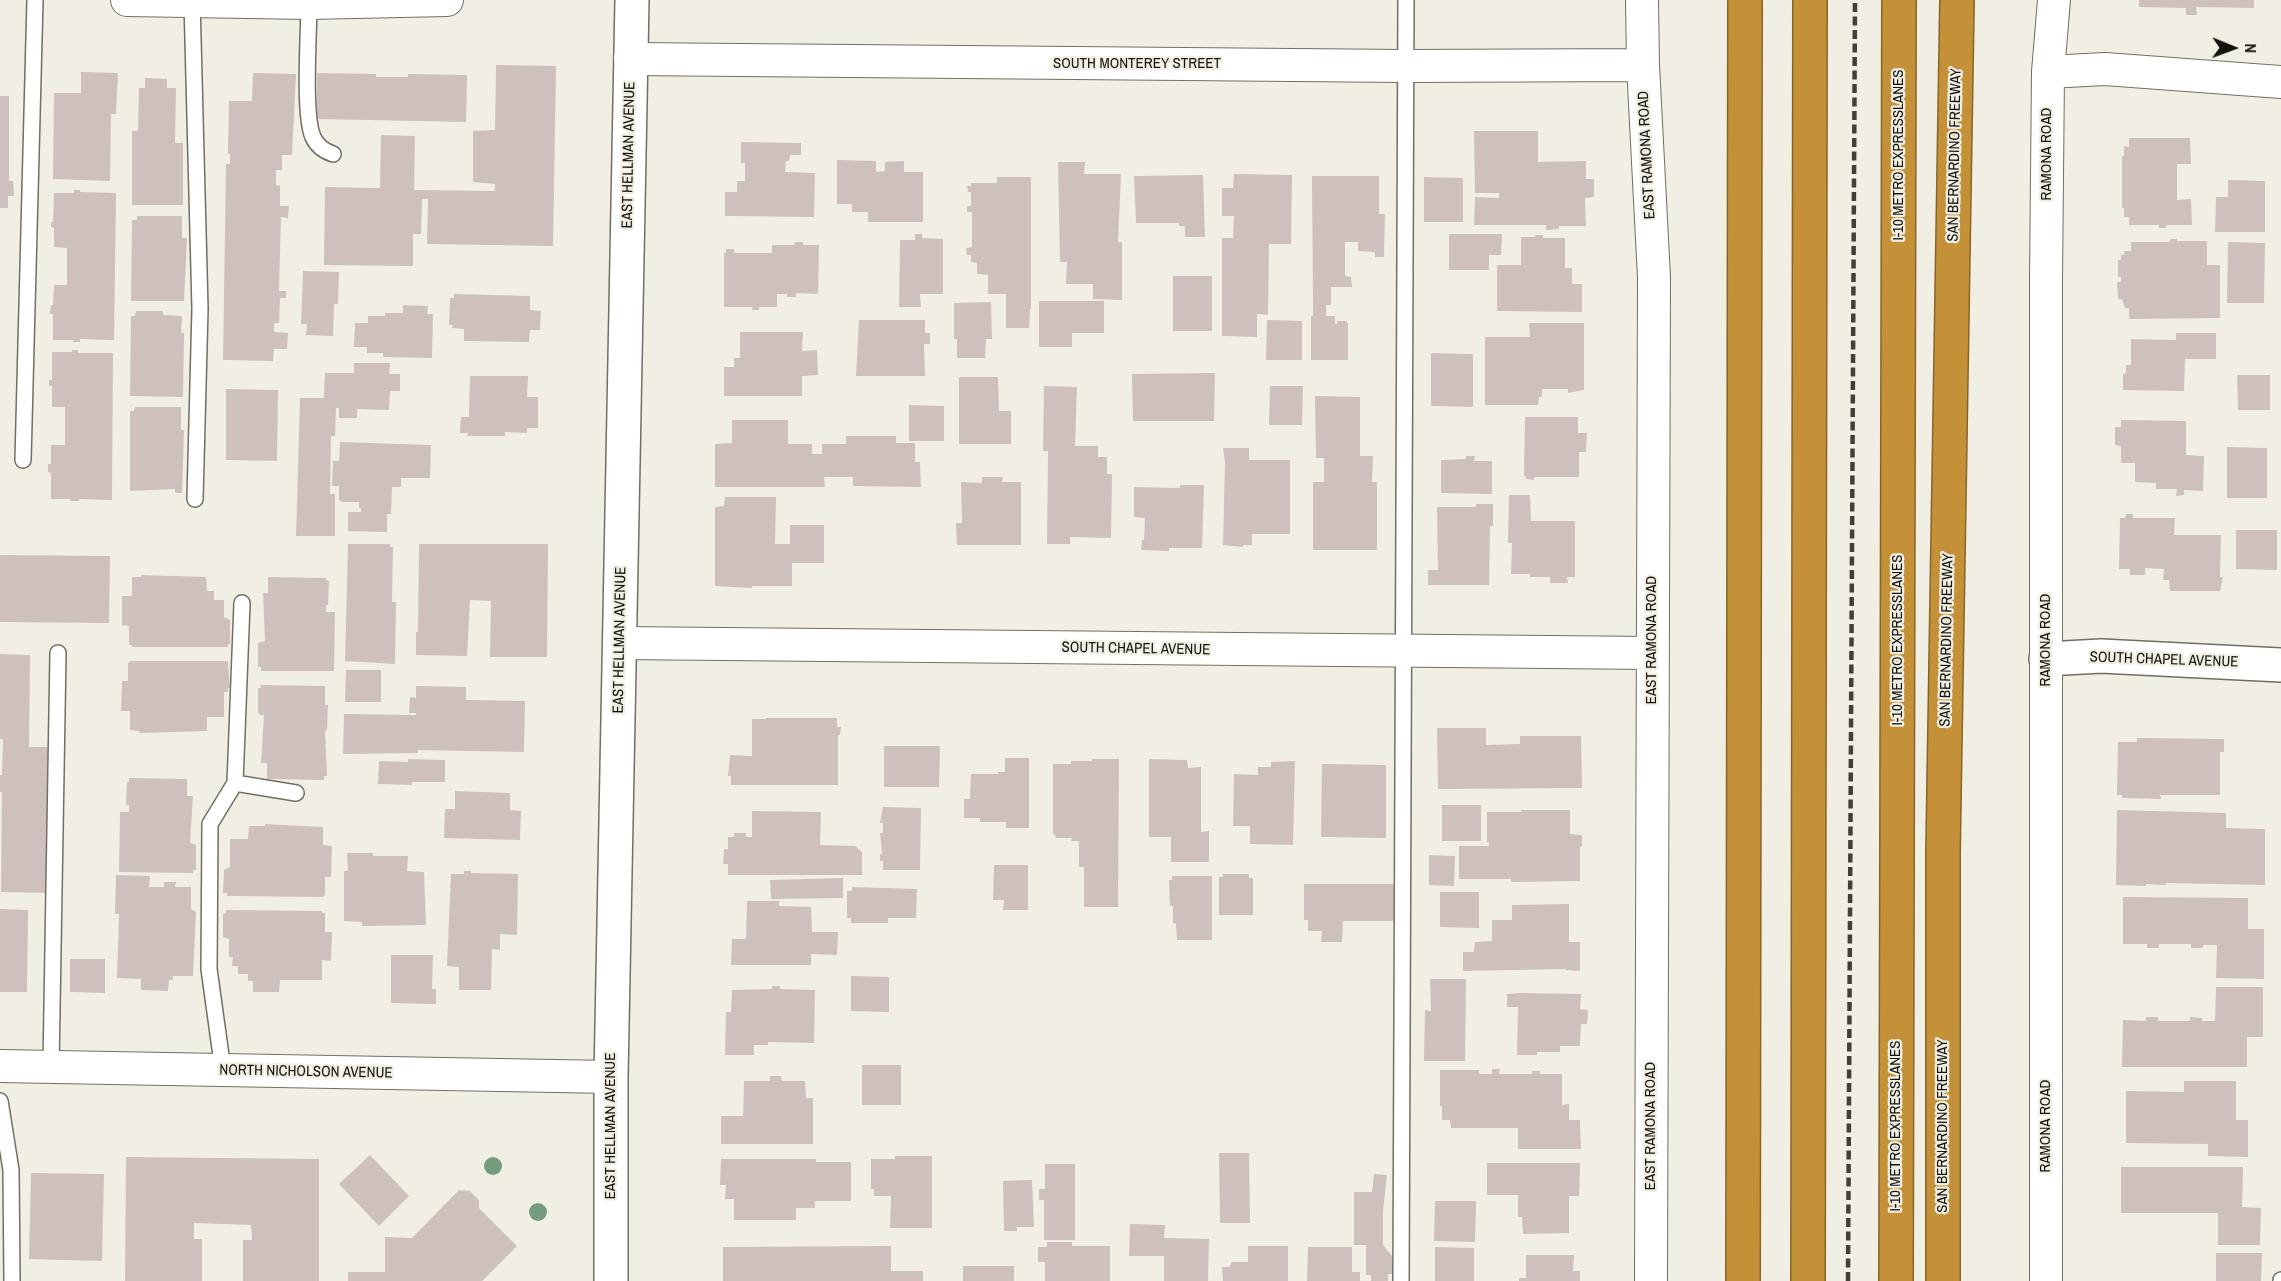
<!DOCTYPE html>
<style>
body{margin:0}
#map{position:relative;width:2281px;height:1281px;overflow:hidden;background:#f1efe3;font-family:"Archivo Narrow",sans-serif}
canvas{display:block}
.north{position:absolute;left:2203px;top:18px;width:60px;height:60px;-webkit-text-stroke:4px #f1efe3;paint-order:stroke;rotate:91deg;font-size:16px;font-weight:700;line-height:24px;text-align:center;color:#13120e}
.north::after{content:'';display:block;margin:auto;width:21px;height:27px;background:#13120e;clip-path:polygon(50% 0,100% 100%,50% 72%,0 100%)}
</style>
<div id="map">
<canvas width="2281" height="1281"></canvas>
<div class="north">N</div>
</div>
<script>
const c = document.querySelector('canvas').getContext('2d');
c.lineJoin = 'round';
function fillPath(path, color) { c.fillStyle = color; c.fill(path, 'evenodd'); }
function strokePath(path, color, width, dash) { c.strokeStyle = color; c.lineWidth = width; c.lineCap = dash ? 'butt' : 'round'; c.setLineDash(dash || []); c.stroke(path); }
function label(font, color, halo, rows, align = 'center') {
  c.font = font + ' "Archivo Narrow",sans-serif'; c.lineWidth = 4.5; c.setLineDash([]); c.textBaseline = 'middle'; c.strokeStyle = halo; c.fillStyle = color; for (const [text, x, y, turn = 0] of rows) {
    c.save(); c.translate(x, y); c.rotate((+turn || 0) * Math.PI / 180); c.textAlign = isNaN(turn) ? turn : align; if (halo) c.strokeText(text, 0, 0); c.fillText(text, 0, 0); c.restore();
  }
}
fillPath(new Path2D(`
 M2139,0H2254V8L2196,7L2197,15H2186V8L2139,7Z
 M496,65L556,66L553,246L427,244L428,199H422L421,234H413V266L324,265L325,187L380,188L381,135L415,136L414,190L495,191V184L473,182V131L495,130Z
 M81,72L118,73L116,114H111L110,181L53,179L54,93H81Z
 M253,73L296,74L292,155H282V170H276V185L280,186V206H289L288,218L281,217L279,291H286V298H280L279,323H274V332L288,333L287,349H274L273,361L223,360L226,164H230V154H228L229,101H252Z
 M317,73L376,74V77H408V74L467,75L466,122L317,119Z
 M145,78L167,79V88H176L175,143H183V205H132V131H138L139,88H145Z
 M0,96H9V181H13L14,196H8V208H0Z
 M1474,131H1538V162L1586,161V179H1594V197L1585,198L1586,226H1559V229L1546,230V225H1474L1475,197L1499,198V193H1475Z
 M2129,138H2190L2191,164H2177V200L2191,199L2192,225H2166V228H2159V225H2129V217H2124V208H2122V156H2124V146L2129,147Z
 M741,142L801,143V155H790L789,161H786L785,172L815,173L814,217L725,216V192H737V181H745V163H741Z
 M837,160L876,161V172L885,171V162L904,161V172H923V222H868V212H852V204H837Z
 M1058,162H1085L1084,174H1121L1118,242H1122V300L1093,299V284H1066L1067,262H1060Z
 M1234,174L1292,175L1291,244H1269L1268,315L1257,314V337L1222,336V238H1233L1234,216H1222V188H1233Z
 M1203,175L1205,237H1185V226H1179V223H1136L1134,176Z
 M1312,176H1379V214H1385L1384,257H1375V252L1358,251V242H1345V276L1351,277L1352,287H1331V305H1326V316H1335V324H1337V321H1346L1348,324V360H1311V316H1313V305Z
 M997,177H1031V309H1030L1029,328H1006V294H988V275L977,274V263L971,262V255H967L966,248L972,247V212H967V206H971V192H968L967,186H971V183H997Z
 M1424,177L1463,178V222H1424Z
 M2228,180L2265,181V232H2215L2216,197H2228Z
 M74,190H80V192L116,193L114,340L80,339V342H73V340H53V314H50L51,305H53L54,285H67V248L54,247V228L51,227V222H53L54,193H74Z
 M137,216H182V238H187L184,301H131L132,220H137Z
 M915,234H922V238L943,239V294H920L921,307H899L900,240H915Z
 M1449,234H1502L1501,255H1489V270H1449Z
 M1535,235H1543V238H1565V268H1572V284H1582V312L1497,311V265H1521V237H1535Z
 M2171,239H2177V241H2207V265H2220V318L2129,319V308H2125L2122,299H2118L2117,282H2121V277H2118V260H2121V255H2124V251H2131V242H2169Z
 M795,242H803V245H819L818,294L796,293V297H787V294H777V307H759V310H752L753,307H724V253H726V249H734V253H772V245H794Z
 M2228,242L2265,243L2264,303H2227Z
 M303,271L339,272L338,304H334L333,336L306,335L307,324H301Z
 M1173,276H1212V331H1173Z
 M454,294L530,296V310L541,311L540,330H530L529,342L464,341V329L452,328L453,325H449L450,298H454Z
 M1039,301H1104V333H1072V347H1039Z
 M991,302L992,339H986L985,358H957V339H954V303Z
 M403,305L428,306L427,314H433L432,358L383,357V353H367V347H354L355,323H368V316H385V313H403Z
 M136,311H163V315L182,316L181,333H184L183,397L130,396L131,316H135Z
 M859,320H925V333H930V344H924L925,376H856Z
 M1267,320L1302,321V360H1266Z
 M1529,323H1584V390L1568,393V389H1542V397H1539L1538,405H1485V337H1530Z
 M740,332H803L802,351L817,350L818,375L802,376V396H724V367H734V358H740Z
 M2176,333H2216V359H2185L2184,391L2123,390V374L2126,373V365H2131V339L2176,340Z
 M72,350H78V353H113L112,500L79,499V501H70V499H51V473L48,472V464H51V445H65V407H52V386H49V380H52V352H72Z
 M1431,353L1473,354V407L1431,406Z
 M354,363H390L389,374H400V391H390L389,410L357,409V418H339V408H336L335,436H331L330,494H335V536H296L300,398H324L325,373H354Z
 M1215,373L1214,421H1133L1132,374Z
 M2237,375H2270V410H2238Z
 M470,376H528L527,397H538V428H527V433L505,432V436H467L468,433H460L461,417H469Z
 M959,377H998L999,411H1011V444H959Z
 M1044,386L1077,387L1075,446H1098V457H1107V474H1112L1111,538L1070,537V544H1047L1048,451H1043Z
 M1270,386H1303L1302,425H1269Z
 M226,389L278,390L277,461L226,460Z
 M1315,396L1360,397V456H1373L1372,482H1377V550H1313V482H1324V458H1316Z
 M909,405L944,406V441H909Z
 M135,407H181V430H184L182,493H175V489L130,491V411H134Z
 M1525,417H1578V433H1587L1586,452H1579V477H1534V480L1526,479V476H1524Z
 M732,420H788V444H812V454H822V444H846V436H896V443H915V462H920L921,487L853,486V477H824L825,487H715V444L732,443Z
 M2121,420L2186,421V455L2204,456L2203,491L2184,490V495L2176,496L2177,489H2156V483L2135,482V463H2121V446L2115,445V427H2121Z
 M340,442L431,445L430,478H401V487H392L391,514H387V532L348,531V512H361V508H359V502H342L339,500V486H332L333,461H339Z
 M2227,447L2267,448V498H2227Z
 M1223,448H1249V460H1290V534H1252V545H1243V547L1223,545L1225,463Z
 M1466,456H1475L1474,461H1492V494L1441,493V460L1466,459Z
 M982,477H1003L1002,482H1021V545H957L956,523H962L961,482L982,483Z
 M1180,485H1204L1202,548H1169V551L1141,550L1142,540H1144L1145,518L1134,517V487L1180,488Z
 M1509,495H1530L1531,521H1575V577H1567L1568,583H1550V577H1530V574H1511L1512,543H1508Z
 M725,497H776L775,544H790V525H824V563H792V586H752V588L715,586V507L724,506Z
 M1476,504H1493V526H1490L1489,585H1428V570H1438L1437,507H1476Z
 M2126,514H2133V518H2175L2174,535H2221L2220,577H2223L2220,591H2170L2169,580H2163L2164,569L2145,568V575H2130V569H2119L2120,518H2125Z
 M2236,530H2277V570L2236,569Z
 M348,544H390V547H393L392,602H396L395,664L345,661Z
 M419,544H548L547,657H490L491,601L470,600L467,656L416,655V632H418Z
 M0,555L110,556L109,623L0,622Z
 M141,575L206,577L207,591H214V600H224V617L230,620V644H228V647H132V645H129V626L122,625V596H132V577H141Z
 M268,577L326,578V580L329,581L328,605H326V612H335L334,671H261V667H258V643L265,641L263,593H268Z
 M0,654L30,655L29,747H51L49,893L1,892L2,792H0V775H2L3,739H0Z
 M131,661H228L230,688H228V692H224V717H207V731L139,733V731L130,730V711H121L122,681H128V663Z
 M346,670H381V702H345Z
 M260,685L325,686V705H328L327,730H325L327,776H324V780L267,779V763H261L264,715H260L258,712V688H261Z
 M416,686L466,687V700L525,701L524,752L418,750V753L343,754L344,714L416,715V713H409L410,697L416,698Z
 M766,718H837V727H841L840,735H838V785H731V776H728L730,755L752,756V719H766Z
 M1437,728H1486V745L1520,744V736H1581L1582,788L1438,789Z
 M2137,738L2224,739V752H2220V795H2160L2161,799L2122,798V795H2117L2118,742H2137Z
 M884,746H940L939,787H884Z
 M1005,758H1029V828H1006V822H980V818H964V799H970L971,774H998V772H1005Z
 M408,759L445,760V782H412V785L378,784L379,761L408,762Z
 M1092,759H1119L1118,907H1084V867H1079V841H1071L1072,838H1056L1055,835L1053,834V764H1071V761H1092Z
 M1149,759L1187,760L1188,768L1201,767V832L1209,831V862H1171V837H1149Z
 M1295,761L1293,845L1250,844V826H1233L1234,774L1258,775V767H1271V762Z
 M1322,764L1386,765V838L1321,837Z
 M129,778L187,779V796H193L190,843L196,845V870H193V873L119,872L120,812H129V805H126L127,782H129Z
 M455,791L510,793V810L521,811L520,840L444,838L445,809H455Z
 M1442,805H1481V841H1442Z
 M883,807L921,808L920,870H883V861H880V854H882L880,833H883V823H880Z
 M1521,810H1570V834L1582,835V846L1580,847V881L1511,882V879H1459V846H1489V842H1487V812H1521Z
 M2117,810L2226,813V828L2265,829V885L2166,883V885L2146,884V886L2116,885Z
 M752,811L821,812L820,845L855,846L862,852V875H728V864H723L724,849H728V837H734V833H746V837H752Z
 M265,824L323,827V845L332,846L331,877H325V895L323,897L227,896V893H223L224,870L230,867V839H248L249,826H265Z
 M347,853H373V856H408L407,871L424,872L426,925L362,926V922L344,921V871H348Z
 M1429,855L1455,856L1454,886L1429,885Z
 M994,865H1028V910H1003L1004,900H993Z
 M464,871H471V873L518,874L517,935L500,934V950L492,949L491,990H459V967L447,966L451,874H464Z
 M1223,874H1249V878H1253V915H1219V877H1223Z
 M116,875L150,876L149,887H164V882H176L175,887H191V909L196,912L193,976H173V980H169L168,991L141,990V979L117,978L119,914H115Z
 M1172,876H1212V940H1177L1176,924L1173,923V906H1170L1169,880H1172Z
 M843,878V898L771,899L770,880Z
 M1304,884H1394V921H1343L1342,942H1321L1322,931H1308V920H1304Z
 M852,887L917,889L916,918H888V923H851V918H847V891H852Z
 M1440,892H1479V928L1440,927Z
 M2123,897L2248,898V929H2264V979L2216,978L2217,945H2203V948H2191V944H2159V948H2147V944H2123Z
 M747,901H779V906L811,907L812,932H838L837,955L811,954V965H731L732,939H746Z
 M1569,904V942H1580V971L1566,970V969L1463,971V952H1474L1475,942L1492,941V920H1512V905Z
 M0,909L28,910L27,992H0Z
 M226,910L322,911V913H325V932H332L331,961L322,960V980H280L279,992H253V981H248V974H238V966H232L233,957H229V939L223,937V914L226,913Z
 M391,955H433L432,989H436V1004L391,1003Z
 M70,959H105V993L70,992Z
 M851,976L889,977V1012L851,1011Z
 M1430,979H1466L1465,1061H1424L1425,1010L1431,1011Z
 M772,986H780V989L815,990L814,1043L768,1042V1045H754V1055H725L726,1012H731L732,990L772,989Z
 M2216,987H2263V1037H2247V1067H2122L2123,1020L2146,1021V1017H2158V1021H2190V1017L2202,1018V1021H2215Z
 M1519,993L1581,994L1580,1009L1588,1010L1587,1024H1581L1580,1046H1560V1052H1537V1055H1517L1518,1007H1507V994Z
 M862,1065H901V1105H862Z
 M1492,1069H1500L1499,1074H1532V1071H1540V1074H1562V1105L1569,1104V1120H1580L1581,1149H1518V1128H1451L1450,1120H1442V1106H1440V1070H1479V1074H1492Z
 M770,1076H781L782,1081H805L806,1098H813V1144H721V1116H743L744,1081H770Z
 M2184,1081H2236V1120H2248V1157L2208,1156V1144L2126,1143V1091L2184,1092Z
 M1219,1153H1249L1250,1223H1220Z
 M370,1155L409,1196L379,1226L339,1184Z
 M895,1156H932V1228H890L891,1196H874V1189H871V1159H895Z
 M126,1157L319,1159V1281H243V1240H252L251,1225L194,1223V1239H202V1281H125Z
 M721,1159H816V1162H851V1201H815V1208H796V1220H734V1199H725L726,1185H720Z
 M1487,1163H1580L1579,1196H1569V1233L1523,1234L1522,1217H1518V1195H1487Z
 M1045,1164H1075V1240H1044V1200H1039V1189H1045Z
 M2121,1167H2243L2242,1207L2261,1208L2260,1245H2218V1213H2121Z
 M31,1173L104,1174L102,1261L29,1259Z
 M1374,1174L1387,1175L1383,1211V1245L1392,1256V1274H1388V1281H1371V1275H1366V1245H1354V1192H1372Z
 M1032,1180L1034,1227H1017V1231H1004L1003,1181Z
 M459,1190L470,1191L479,1200V1208L517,1246L482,1281H348V1272H385V1237L412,1238Z
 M1435,1201H1476L1475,1242L1434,1241Z
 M1130,1224L1165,1225L1164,1238L1209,1239L1208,1281H1164V1256H1129Z
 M1047,1242H1072V1246H1110V1281H1045V1262H1038V1247H1047Z
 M891,1246V1271H923V1281H723V1247Z
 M1248,1246H1288V1281H1223L1222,1267H1229L1232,1262H1248Z
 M1308,1247H1352V1272H1360V1281H1307Z
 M1435,1247L1474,1248V1281H1435Z
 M2216,1253H2262L2261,1281H2216Z
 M1526,1255H1574L1573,1271H1580V1281H1519V1278H1526Z
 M963,1266H1014V1281H963Z`), '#cec1bd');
const service = new Path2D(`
 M192,1L200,309L195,499
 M309,3C309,31 303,115 313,137C317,146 324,151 333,154
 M23,460L35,0
 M235,783L296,793
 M51,1066L58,653
 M223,1070L209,969L210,824L235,783L242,603
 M0,1101L11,1170L12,1281
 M1401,1281L1406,0
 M2281,1281V1280`);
const minor = new Path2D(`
 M127,0L309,3L447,0
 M1642,0L1643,65L1654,278L1651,1281
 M630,59L1405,66L1643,65
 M2048,72L2105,69L2281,82
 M620,643L1652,653
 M0,1066L611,1077
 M2046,1281V280L2048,72L2054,0`);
const tertiary = new Path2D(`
 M2046,659L2101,656L2281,665
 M611,1281V1077L632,0`);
const motorway = new Path2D(`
 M1743,1281L1745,0
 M1808,1281L1810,0
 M1896,1281L1899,0
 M1943,1281V852L1957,0`);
strokePath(service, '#716f65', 18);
strokePath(minor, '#716f65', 34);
strokePath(tertiary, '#716f65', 36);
strokePath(motorway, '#876529', 36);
strokePath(service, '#fff', 15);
strokePath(minor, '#fff', 32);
strokePath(tertiary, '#fff', 33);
strokePath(motorway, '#c59138', 33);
strokePath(new Path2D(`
 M1848,1281L1855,0`), '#403f39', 4.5, [9, 4.5]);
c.fillStyle = '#759c7d';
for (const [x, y] of [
 [493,1166],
 [538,1212]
]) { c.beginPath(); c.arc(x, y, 9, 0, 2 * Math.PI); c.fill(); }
label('15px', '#13120e', '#f1efe3', [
 ["SOUTH MONTEREY STREET",1137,64],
 ["RAMONA ROAD",2047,154,-90],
 ["EAST HELLMAN AVENUE",629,155,-89],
 ["EAST RAMONA ROAD",1647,155,-93],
 ["I-10 METRO EXPRESSLANES",1899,155,-90],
 ["SAN BERNARDINO FREEWAY",1955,155,-89],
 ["EAST HELLMAN AVENUE",620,640,-89],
 ["EAST RAMONA ROAD",1652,640,-90],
 ["I-10 METRO EXPRESSLANES",1898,640,-90],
 ["SAN BERNARDINO FREEWAY",1947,640,-89],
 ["RAMONA ROAD",2046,640,-90],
 ["SOUTH CHAPEL AVENUE",1136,649,1],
 ["SOUTH CHAPEL AVENUE",2164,660,2],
 ["NORTH NICHOLSON AVENUE",306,1072,1],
 ["EAST HELLMAN AVENUE",611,1126,-90],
 ["EAST RAMONA ROAD",1651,1126,-90],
 ["I-10 METRO EXPRESSLANES",1896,1126,-90],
 ["SAN BERNARDINO FREEWAY",1943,1126,-90],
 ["RAMONA ROAD",2046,1126,-90]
]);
</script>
